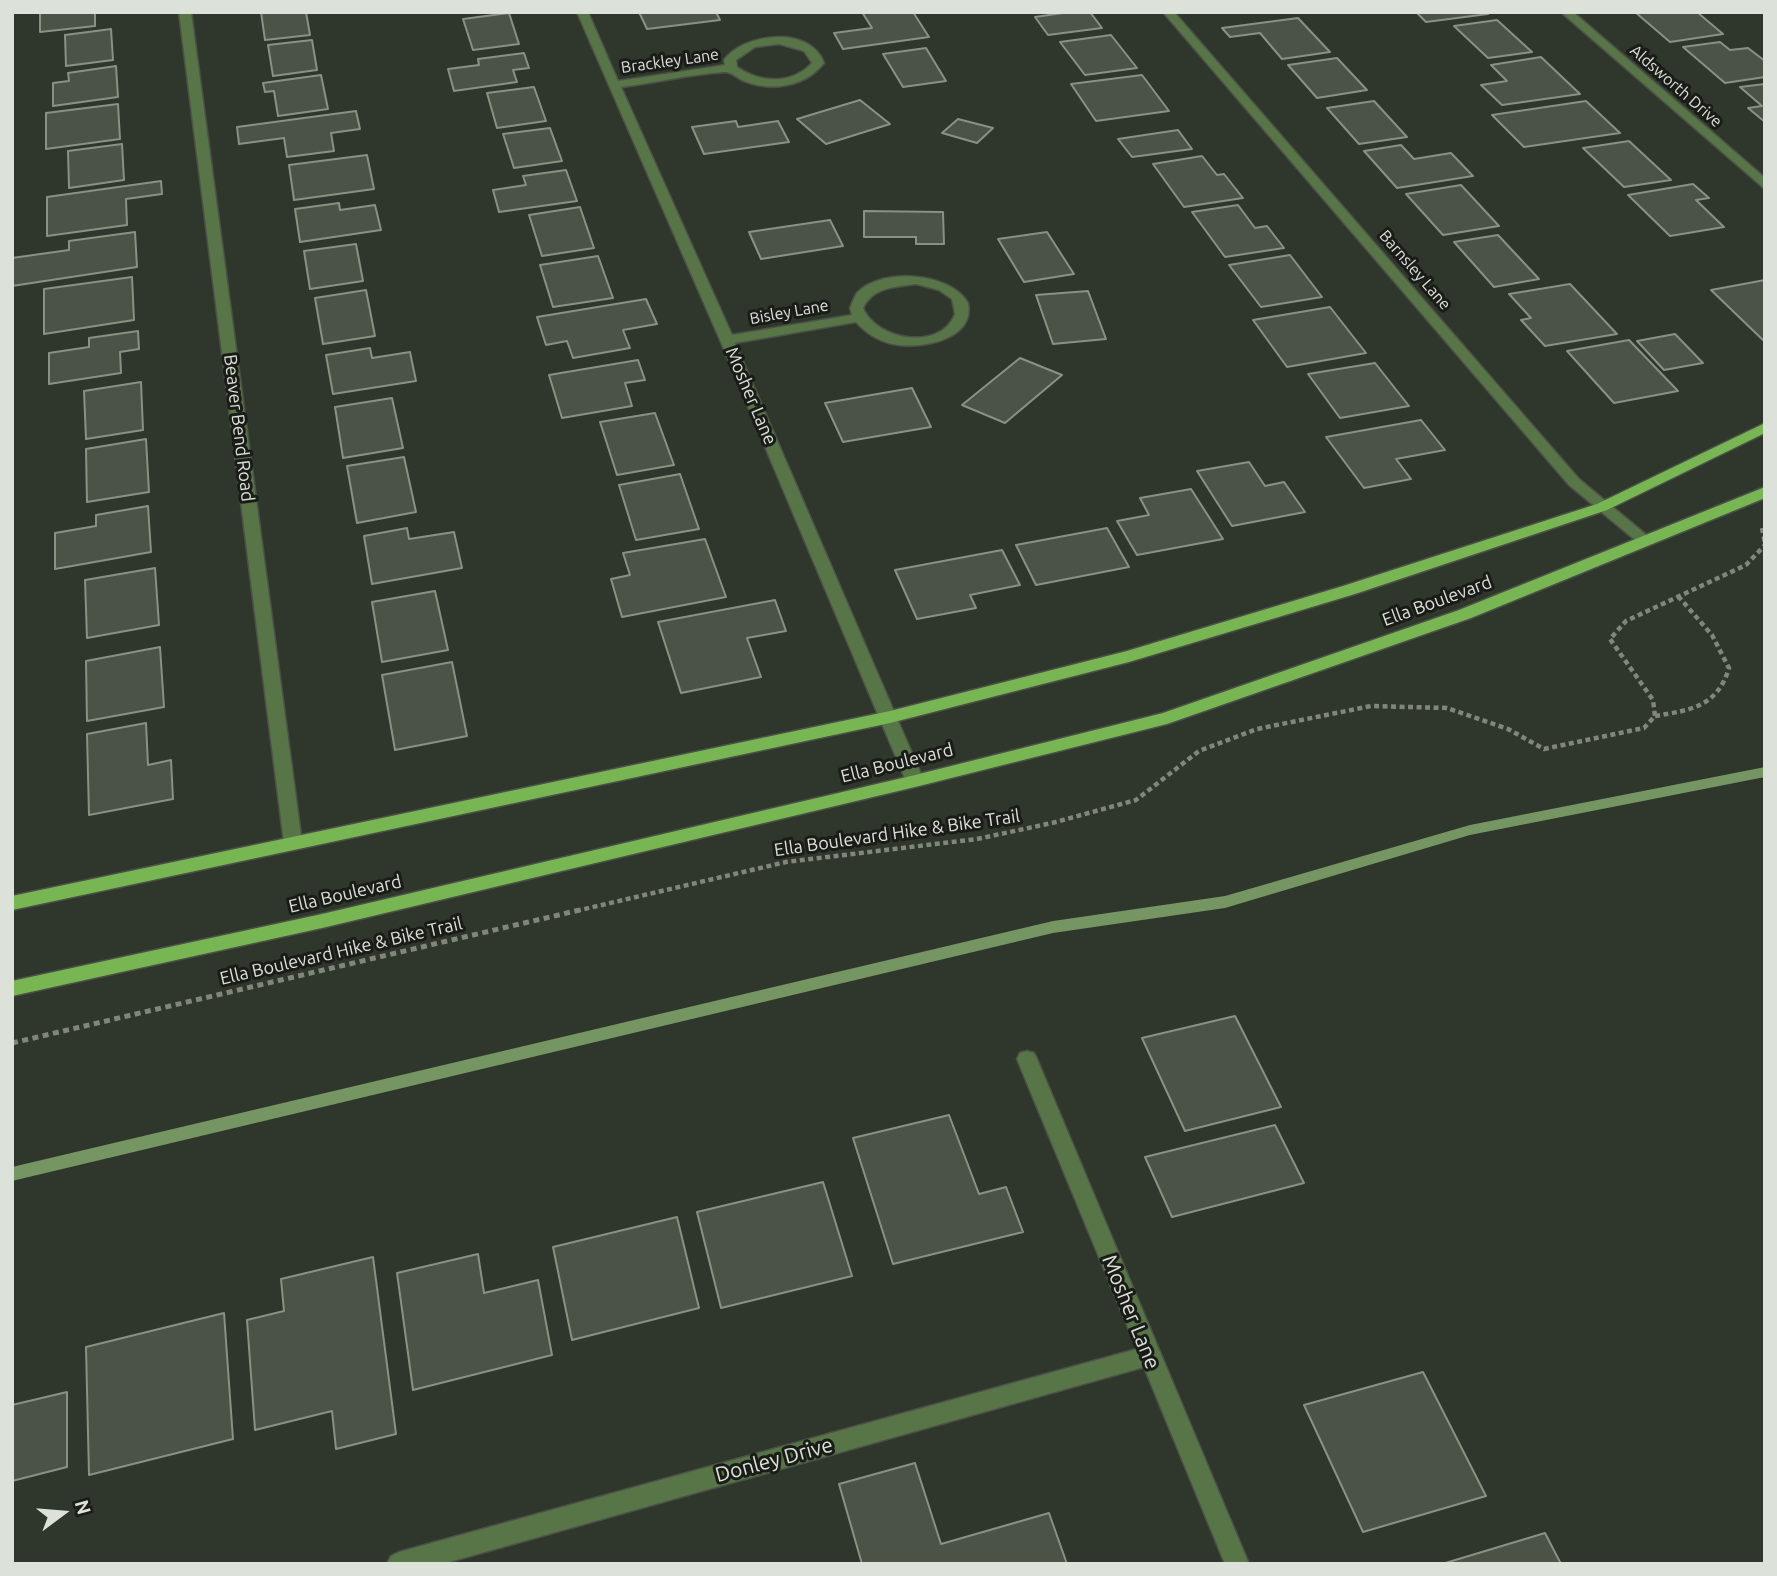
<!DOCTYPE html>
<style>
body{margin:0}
#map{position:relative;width:1777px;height:1576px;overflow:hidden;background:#2f362b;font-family:Ubuntu,sans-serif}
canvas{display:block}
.frame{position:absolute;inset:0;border:14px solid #dce1da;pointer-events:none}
.north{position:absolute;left:28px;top:1478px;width:70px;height:70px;-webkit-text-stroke:5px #191c17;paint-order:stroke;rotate:74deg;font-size:19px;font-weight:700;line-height:28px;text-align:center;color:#dce1da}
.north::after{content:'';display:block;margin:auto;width:24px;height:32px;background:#dce1da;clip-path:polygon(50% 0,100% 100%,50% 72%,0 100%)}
</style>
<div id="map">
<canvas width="1777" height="1576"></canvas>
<div class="frame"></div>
<div class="north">N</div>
</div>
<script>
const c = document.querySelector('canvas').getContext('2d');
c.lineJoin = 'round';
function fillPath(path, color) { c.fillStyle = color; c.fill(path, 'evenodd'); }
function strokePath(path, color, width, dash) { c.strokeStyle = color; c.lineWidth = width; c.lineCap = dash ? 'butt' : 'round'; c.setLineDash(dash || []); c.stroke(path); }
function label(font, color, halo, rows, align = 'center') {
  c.font = font + ' Ubuntu,sans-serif'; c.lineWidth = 6; c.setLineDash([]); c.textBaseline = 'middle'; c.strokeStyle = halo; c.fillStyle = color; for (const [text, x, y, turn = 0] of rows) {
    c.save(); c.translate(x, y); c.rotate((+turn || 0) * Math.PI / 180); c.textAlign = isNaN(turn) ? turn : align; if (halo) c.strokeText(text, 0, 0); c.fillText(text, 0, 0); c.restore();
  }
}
fillPath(new Path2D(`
 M1765,767V777L1470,835L1225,908L1053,933L12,1181V1167L1053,921L1225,896L1470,825Z`), '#759562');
const building = new Path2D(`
 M40,12H95V26L40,32Z
 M261,12H306L310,35L265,40Z
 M639,12H716L720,20L647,29Z
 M862,12H913L929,37L843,49L834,33L872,28Z
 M1070,12H1090L1102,28L1048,35L1035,17Z
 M1416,12H1487L1488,14L1426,22Z
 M1635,12H1697L1723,34L1670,42Z
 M509,13L519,44L473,50L463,19Z
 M1298,18L1330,52L1282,59L1260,33L1230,37L1222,28Z
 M1497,20L1532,52L1488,58L1454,26Z
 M111,29L113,60L66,66L65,35Z
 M1111,35L1137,68L1085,75L1060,42Z
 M312,40L317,70L273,76L268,45Z
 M1720,42L1730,50L1748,48L1765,61V77L1725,83L1683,47Z
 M926,48L946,81L903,87L883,54Z
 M524,53L529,68L513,70L517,82L454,91L448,69L479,65L478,59Z
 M1541,57L1580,94L1502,105L1481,85L1507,81L1491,65Z
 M1337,58L1367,90L1317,98L1288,65Z
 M116,66L118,97L53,106V83L69,81L68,73Z
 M321,75L328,109L278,116L274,91L265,92L263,83Z
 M1142,75L1169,111L1096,121L1071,84Z
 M1765,84V122L1748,108L1762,106L1740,87Z
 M534,87L546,121L497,128L487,93Z
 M860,100L890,124L826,144L797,119Z
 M1374,101L1407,137L1359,144L1327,108Z
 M1586,101L1620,133L1524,147L1492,115Z
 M118,104L120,139L46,149V113Z
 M356,111L360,129L331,133L334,151L287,157L284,138L239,144L237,127Z
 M958,119L993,128L977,143L942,133Z
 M736,121L738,127L778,121L789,142L704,154L692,127Z
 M550,128L562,161L514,168L503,134Z
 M1178,130L1192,149L1132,157L1118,139Z
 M1629,141L1671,180L1624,187L1583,148Z
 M122,144L124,180L69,188L68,151Z
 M1401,145L1414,159L1451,153L1473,176L1397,188L1364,151Z
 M367,155L374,189L294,200L289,165Z
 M1202,156L1217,175L1224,174L1243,198L1184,207L1153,164Z
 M566,170L577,201L499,212L493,190L526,185L523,176Z
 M161,181L162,194L126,199L127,225L47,236V197Z
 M1693,184L1709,198L1696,200L1724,227L1670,236L1628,195Z
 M1461,185L1499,226L1443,235L1406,194Z
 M339,203L340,210L375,205L381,230L300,242L295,209Z
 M1238,205L1255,228L1267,226L1284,248L1225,257L1192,212Z
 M580,207L594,248L542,256L529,215Z
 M864,211L943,212L944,244H916V237H864Z
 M830,220L843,246L761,259L749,232Z
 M135,232L137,267L12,286V258L69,250V241Z
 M1047,232L1074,274L1024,282L998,239Z
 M1498,235L1539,279L1494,287L1454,242Z
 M356,244L363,281L310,289L304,251Z
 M1290,255L1322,297L1261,307L1229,265Z
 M598,256L613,298L553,307L540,265Z
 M132,277L134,320L44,334V289Z
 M1765,280V342L1711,290Z
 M1570,284L1617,334L1545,346L1521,320L1531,318L1509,294Z
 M366,290L375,336L323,344L315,298Z
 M1088,291L1106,339L1053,344L1036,295Z
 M646,299L657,324L623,330L630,348L573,358L567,341L546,345L537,317Z
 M1330,307L1366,353L1287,367L1253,320Z
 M138,331L139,349L120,352L121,373L49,384V353L89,347V338Z
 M1675,334L1703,363L1664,370L1637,341Z
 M1629,340L1678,391L1614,403L1567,351Z
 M370,348L372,358L410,352L416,381L333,394L326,355Z
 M1020,358L1062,375L1005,423L962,405Z
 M638,360L645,380L625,383L632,406L562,418L549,375Z
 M1375,363L1409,406L1340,418L1308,374Z
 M141,382L143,430L86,439L84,391Z
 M912,388L931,427L843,442L825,403Z
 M392,398L403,448L343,458L335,407Z
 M655,413L674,465L617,475L600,422Z
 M1421,420L1445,450L1396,459L1411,479L1364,488L1326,437Z
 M146,439L149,492L87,502L86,449Z
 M404,457L416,512L357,523L347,466Z
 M1249,462L1265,486L1284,482L1305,512L1232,526L1197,471Z
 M680,474L699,529L636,540L619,485Z
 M1191,489L1223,539L1137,555L1117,521L1149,515L1140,498Z
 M148,506L151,552L55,569V533L96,526V515Z
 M407,528L409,539L454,532L462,568L372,584L364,536Z
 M1107,528L1129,567L1036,585L1016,545Z
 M705,539L726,597L622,617L611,579L630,575L623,553Z
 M1002,550L1020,585L970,595L976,608L917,619L895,570Z
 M155,568L159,625L87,638L85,580Z
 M435,591L448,650L382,662L372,602Z
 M775,600L786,631L747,638L761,677L681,693L658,622Z
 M160,647L164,707L87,721L86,661Z
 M452,662L467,736L395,750L382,675Z
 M146,723L148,765L171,760L173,799L89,815L87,734Z
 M1235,1016L1281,1107L1185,1131L1142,1038Z
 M949,1115L979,1194L1006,1187L1023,1232L893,1264L853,1138Z
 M1275,1125L1304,1183L1172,1217L1145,1157Z
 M823,1182L852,1276L721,1308L697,1212Z
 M677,1217L699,1308L572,1340L553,1247Z
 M478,1254L484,1293L538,1280L552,1355L413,1390L397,1273Z
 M373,1257L396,1434L336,1449L332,1411L255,1430L247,1320L284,1311L281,1279Z
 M224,1313L233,1439L89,1475L86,1347Z
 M1423,1372L1486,1496L1363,1532L1304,1405Z
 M67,1392V1467L12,1481V1405Z
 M915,1463L941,1544L1049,1513L1067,1564H862L839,1484Z
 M1545,1533L1561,1564H1442Z`);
fillPath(building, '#4b5347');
strokePath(building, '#889184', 2);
const minor = new Path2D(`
 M179,12H191L302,843L299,848H287L284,843Z
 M577,12H588L618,81L725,65L724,60C744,33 810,25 824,63C805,87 772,92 744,81C737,78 732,72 725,72C690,74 655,83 621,87L732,335L852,315L850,308C852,304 854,297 857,293C881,267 950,272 968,303C976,340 919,350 893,344C878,341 866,333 856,322L735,343L924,781L921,785H909L906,781L720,340ZM779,44L804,51L812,63C792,85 760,83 737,67L736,60L755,47ZM916,284L939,290L952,299L955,314C941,351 877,341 863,308C873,287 895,287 916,284Z
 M1163,12H1174L1579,479L1650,538L1653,541L1650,544H1640L1569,485Z
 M1561,12H1573L1765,178V189Z
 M1027,1051L1034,1053L1037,1059L1249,1564H1225L1144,1367L442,1564H387L391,1556L399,1552L1137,1349L1017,1059L1020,1053Z`);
const major = new Path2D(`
 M1765,423V433L1607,510L1355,594L1129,662L890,723L12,910V896L890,711L1127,651L1343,586L1597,504Z
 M1765,487V498L1471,618L1167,724L915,787L322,928L12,996V981L322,914L915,775L1163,713L1459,610Z`);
strokePath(minor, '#4b5147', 3);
strokePath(major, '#4b5147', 3);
strokePath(new Path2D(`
 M1762,528L1765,544
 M1655,716C1691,710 1717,707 1729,668L1712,635L1678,596
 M576,911L786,862L977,839L1052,823L1136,800L1199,751L1257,729L1371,706L1447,708L1508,729L1544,749L1644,728L1655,716L1653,700L1610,639L1626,621L1746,565L1765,545`), '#80867d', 4.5, [5, 3.5]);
strokePath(new Path2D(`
 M12,1043L584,909`), '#80867d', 5, [6, 4.5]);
fillPath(minor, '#587547');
fillPath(major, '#78b553');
label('16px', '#dce1da', '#191c17', [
 ["Brackley Lane",670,61,-8],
 ["Aldsworth Drive",1676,86,41],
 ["Barnsley Lane",1415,270,49],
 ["Bisley Lane",789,312,-10]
]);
label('18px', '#dce1da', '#191c17', [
 ["Mosher Lane",751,396,67],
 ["Beaver Bend Road",239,428,83],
 ["Ella Boulevard",1437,601,-20],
 ["Ella Boulevard",897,763,-14],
 ["Ella Boulevard Hike & Bike Trail",897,833,-8],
 ["Ella Boulevard",345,894,-13],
 ["Ella Boulevard Hike & Bike Trail",341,951,-13]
]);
label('21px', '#dce1da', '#191c17', [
 ["Mosher Lane",1131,1312,68],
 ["Donley Drive",774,1460,-15]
]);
</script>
